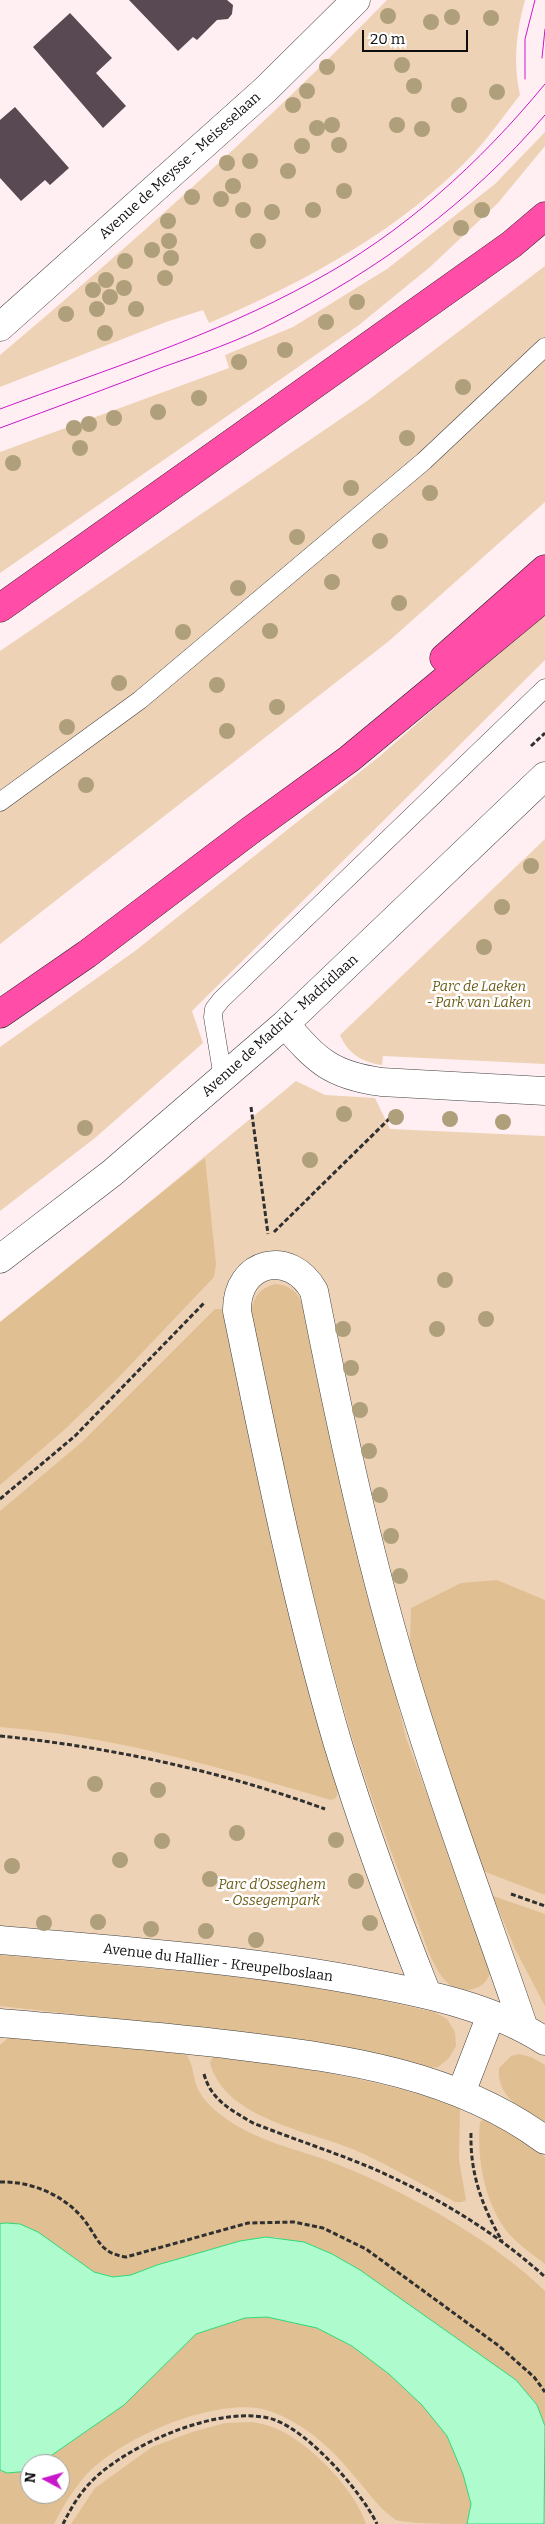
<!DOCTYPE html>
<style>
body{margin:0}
#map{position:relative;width:545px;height:2524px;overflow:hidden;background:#ffeff2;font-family:Bitter,serif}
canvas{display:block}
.north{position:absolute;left:20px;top:2454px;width:50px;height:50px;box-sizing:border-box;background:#fff;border:1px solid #9f9f9f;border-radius:50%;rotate:276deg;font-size:14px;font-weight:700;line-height:20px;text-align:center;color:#0e0e0e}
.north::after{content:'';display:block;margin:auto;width:18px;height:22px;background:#c918cc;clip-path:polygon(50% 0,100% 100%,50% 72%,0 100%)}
.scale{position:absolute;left:362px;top:30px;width:106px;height:22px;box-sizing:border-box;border:2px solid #0e0e0e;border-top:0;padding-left:6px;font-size:15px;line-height:18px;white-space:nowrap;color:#0e0e0e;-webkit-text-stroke:4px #fff;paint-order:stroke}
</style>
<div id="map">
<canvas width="545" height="2524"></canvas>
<div class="north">N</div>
<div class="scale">20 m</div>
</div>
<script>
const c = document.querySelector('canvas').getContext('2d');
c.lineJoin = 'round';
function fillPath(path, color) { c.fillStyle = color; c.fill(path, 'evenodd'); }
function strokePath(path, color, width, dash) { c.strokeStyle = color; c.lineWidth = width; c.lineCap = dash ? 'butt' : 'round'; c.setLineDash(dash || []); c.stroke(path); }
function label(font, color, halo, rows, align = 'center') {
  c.font = font + ' Bitter,serif'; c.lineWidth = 5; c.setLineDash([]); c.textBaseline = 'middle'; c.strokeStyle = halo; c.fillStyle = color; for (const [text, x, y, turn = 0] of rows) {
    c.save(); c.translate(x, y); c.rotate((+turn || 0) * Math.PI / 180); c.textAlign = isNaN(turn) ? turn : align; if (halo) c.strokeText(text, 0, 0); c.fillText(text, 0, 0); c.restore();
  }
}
fillPath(new Path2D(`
 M387,0H525C516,32 513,63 520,95C505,114 491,134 475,152C403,229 305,282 209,323L203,310L166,322L0,387V355C134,242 265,125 387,0Z
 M545,132V146L498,203L430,267L359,325L0,573V452L229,368L225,355L293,327L387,269L495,184Z
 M545,266V502L389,641L0,944V651L367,401Z
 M545,611V660L192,1011L203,1043L95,1138L0,1211V1047L135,951L380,756Z
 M545,839V1064L383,1056L382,1065C362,1062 348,1054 340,1035Z
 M296,1081L325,1095L375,1098L390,1129L545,1136V2524H0V1322L55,1280ZM30,2464H60V2494H30Z`), '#eed2b5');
fillPath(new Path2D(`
 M205,1158L216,1264L214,1277L116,1380L64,1430L0,1485V1322Z
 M276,1284C293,1286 299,1294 305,1310L406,1738L492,1969C488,1980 484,1986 473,1989C440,2000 426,1943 417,1920C394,1860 371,1799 352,1737C311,1598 280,1457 250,1315C254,1298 258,1288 276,1284Z
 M215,1309H222L273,1551L339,1787L336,1798L331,1800C222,1768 114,1736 0,1727V1511L82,1442Z
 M497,1580L545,1600V1895L483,1871L447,1771L410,1642L411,1608L461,1583Z
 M493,1896L545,1914V2006L515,1949Z
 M0,1955L257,1978L335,1990L434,2012L447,2019L455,2032L456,2046L449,2058L438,2067L424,2069L376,2054L276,2037L0,2006Z
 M9,2037L184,2052C194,2062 192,2075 197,2087C202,2099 211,2107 221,2115C255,2142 300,2149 339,2165C403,2190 496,2242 545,2291V2426L537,2405L516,2380L360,2270L277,2237L240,2241L157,2265L131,2275L113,2277L94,2272L38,2232L20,2224H0V2045Z
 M519,2054L531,2057L545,2065V2125C524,2109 496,2098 499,2068L511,2056Z
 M213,2056C299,2067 377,2078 460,2108L459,2160L466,2200L462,2202H455C425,2186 395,2169 364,2154C316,2131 226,2122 210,2063Z
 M484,2119L515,2134L545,2157V2264C535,2256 523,2248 514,2239C486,2212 476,2160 480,2122Z
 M267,2317L317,2328L352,2346L389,2374L422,2405L447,2436L463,2474L471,2504L467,2524C448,2524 411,2524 396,2520C379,2509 367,2490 354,2476C338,2456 318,2436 295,2423C284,2416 270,2410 257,2408C206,2401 119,2439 85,2476C73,2490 62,2508 54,2524H0V2470L8,2473L30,2470V2494H60V2464H39L124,2405L196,2333L245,2318Z
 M252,2422C264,2424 275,2427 285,2433C315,2449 356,2492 366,2524H71L95,2488L152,2447L192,2432L225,2423Z`), '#e0bf92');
const water = new Path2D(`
 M6,2223L20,2224L38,2232L94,2272L113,2277L131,2275L157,2265L240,2241L266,2237L304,2242L332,2254L360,2270L516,2380L537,2405L545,2426L544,2524H467L471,2504L463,2474L447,2436L422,2405L389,2374L352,2346L317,2328L267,2317L245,2318L196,2334L124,2405L39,2464H30V2471L7,2473L0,2470V2224Z`);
fillPath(water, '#aefcce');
strokePath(water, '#2eda78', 1);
fillPath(new Path2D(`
 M129,0H227L233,5L232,14L228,19L217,20L197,40L193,37L178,51Z
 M70,13L112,58L96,73L126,106L103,128L33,47Z
 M15,107L69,168L50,185L45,180L21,201L0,178V120Z`), '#584952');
const lane = new Path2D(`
 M0,802L140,700L424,461L545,347
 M223,1078L213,1017L214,1009L221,1000L545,688`);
const street = new Path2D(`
 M0,327L265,90L356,0
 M285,1024C317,1061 331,1075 381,1082L545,1091
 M0,1259L112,1173L285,1024L545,776
 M0,1940C124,1951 248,1959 370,1983C429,1994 494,2008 545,2041
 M427,1994C394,1911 363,1827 337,1741C296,1600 267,1456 237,1311C236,1261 290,1248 314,1291C339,1418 366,1545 403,1670C439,1791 483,1909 524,2028
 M0,2023C80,2030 161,2036 241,2046C348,2059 457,2075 545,2140
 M461,2093L491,2015`);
const highway = new Path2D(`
 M0,608L512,244L545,216
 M444,658L545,569
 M0,1014L87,954L251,830L349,759L545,597`);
strokePath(lane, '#414141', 19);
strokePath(street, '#414141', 29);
strokePath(highway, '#1f1f1f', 29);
strokePath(new Path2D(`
 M531,746L545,733
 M251,1107L268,1234
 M274,1232L393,1115
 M0,1499L75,1436L205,1302
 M0,1736C110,1747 221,1771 325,1809
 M511,1894L545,1906
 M204,2074C211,2100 231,2110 253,2123C293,2139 334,2152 374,2169C435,2196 496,2232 545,2277
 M471,2133C470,2174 482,2206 502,2241
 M0,2182C31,2181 65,2195 85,2221C99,2240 100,2253 126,2257L248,2223L294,2222L323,2228L366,2249L499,2346L534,2377L545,2392
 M63,2524C70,2510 79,2494 90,2483C125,2445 224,2402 275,2420C310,2433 361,2491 377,2524`), '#303030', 3, [5, 2.5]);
strokePath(lane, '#fff', 18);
strokePath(street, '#fff', 28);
strokePath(highway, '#ff4da8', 28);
strokePath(new Path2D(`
 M542,58L545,29
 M525,79V39L535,0
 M0,409C105,370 214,336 312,282C402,234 480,163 545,84
 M0,428C54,408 108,388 163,367C200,354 239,341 275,322C378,270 470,203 545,115`), '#c918cc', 1);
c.fillStyle = '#af9f7a';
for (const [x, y] of [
 [388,16],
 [452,17],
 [491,18],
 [431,22],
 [402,65],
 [327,67],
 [414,86],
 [307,91],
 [497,92],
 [293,105],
 [459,105],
 [332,125],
 [397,125],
 [317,128],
 [422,129],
 [339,145],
 [302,146],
 [250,161],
 [227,163],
 [288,171],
 [233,186],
 [344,191],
 [192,197],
 [221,199],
 [243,210],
 [313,210],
 [482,210],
 [272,212],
 [168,221],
 [461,228],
 [169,241],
 [258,241],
 [152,250],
 [171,258],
 [125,261],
 [165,278],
 [106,280],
 [124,288],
 [93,290],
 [110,297],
 [357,302],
 [97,309],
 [136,309],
 [66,314],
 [326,322],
 [105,333],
 [285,350],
 [239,362],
 [463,387],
 [199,398],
 [158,412],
 [114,418],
 [89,424],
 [74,428],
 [407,438],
 [80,448],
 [13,463],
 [351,488],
 [430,493],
 [297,537],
 [380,541],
 [332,582],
 [238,588],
 [399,603],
 [270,631],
 [183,632],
 [119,683],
 [217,685],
 [277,707],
 [67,727],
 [227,731],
 [86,785],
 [531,866],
 [502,907],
 [484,947],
 [344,1114],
 [396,1117],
 [450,1119],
 [503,1122],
 [85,1128],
 [310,1160],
 [445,1280],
 [486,1319],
 [343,1329],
 [437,1329],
 [351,1368],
 [360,1410],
 [369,1451],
 [380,1495],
 [391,1536],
 [400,1576],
 [95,1784],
 [158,1790],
 [237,1833],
 [336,1840],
 [162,1841],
 [120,1860],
 [12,1866],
 [210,1879],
 [356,1881],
 [98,1922],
 [44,1923],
 [370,1923],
 [151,1929],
 [206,1931],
 [256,1940]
]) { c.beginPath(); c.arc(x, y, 8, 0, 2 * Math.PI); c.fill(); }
label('14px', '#0e0e0e', '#fff', [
 ["Avenue de Meysse - Meiseselaan",180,166,-42],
 ["Avenue de Madrid - Madridlaan",280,1026,-42],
 ["Avenue du Hallier - Kreupelboslaan",218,1963,7]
]);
label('italic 14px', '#6d5d18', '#fff', [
 ["Parc de Laeken",479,987],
 ["- Park van Laken",479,1003],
 ["Parc d'Osseghem",272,1885],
 ["- Ossegempark",272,1901]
]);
</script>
